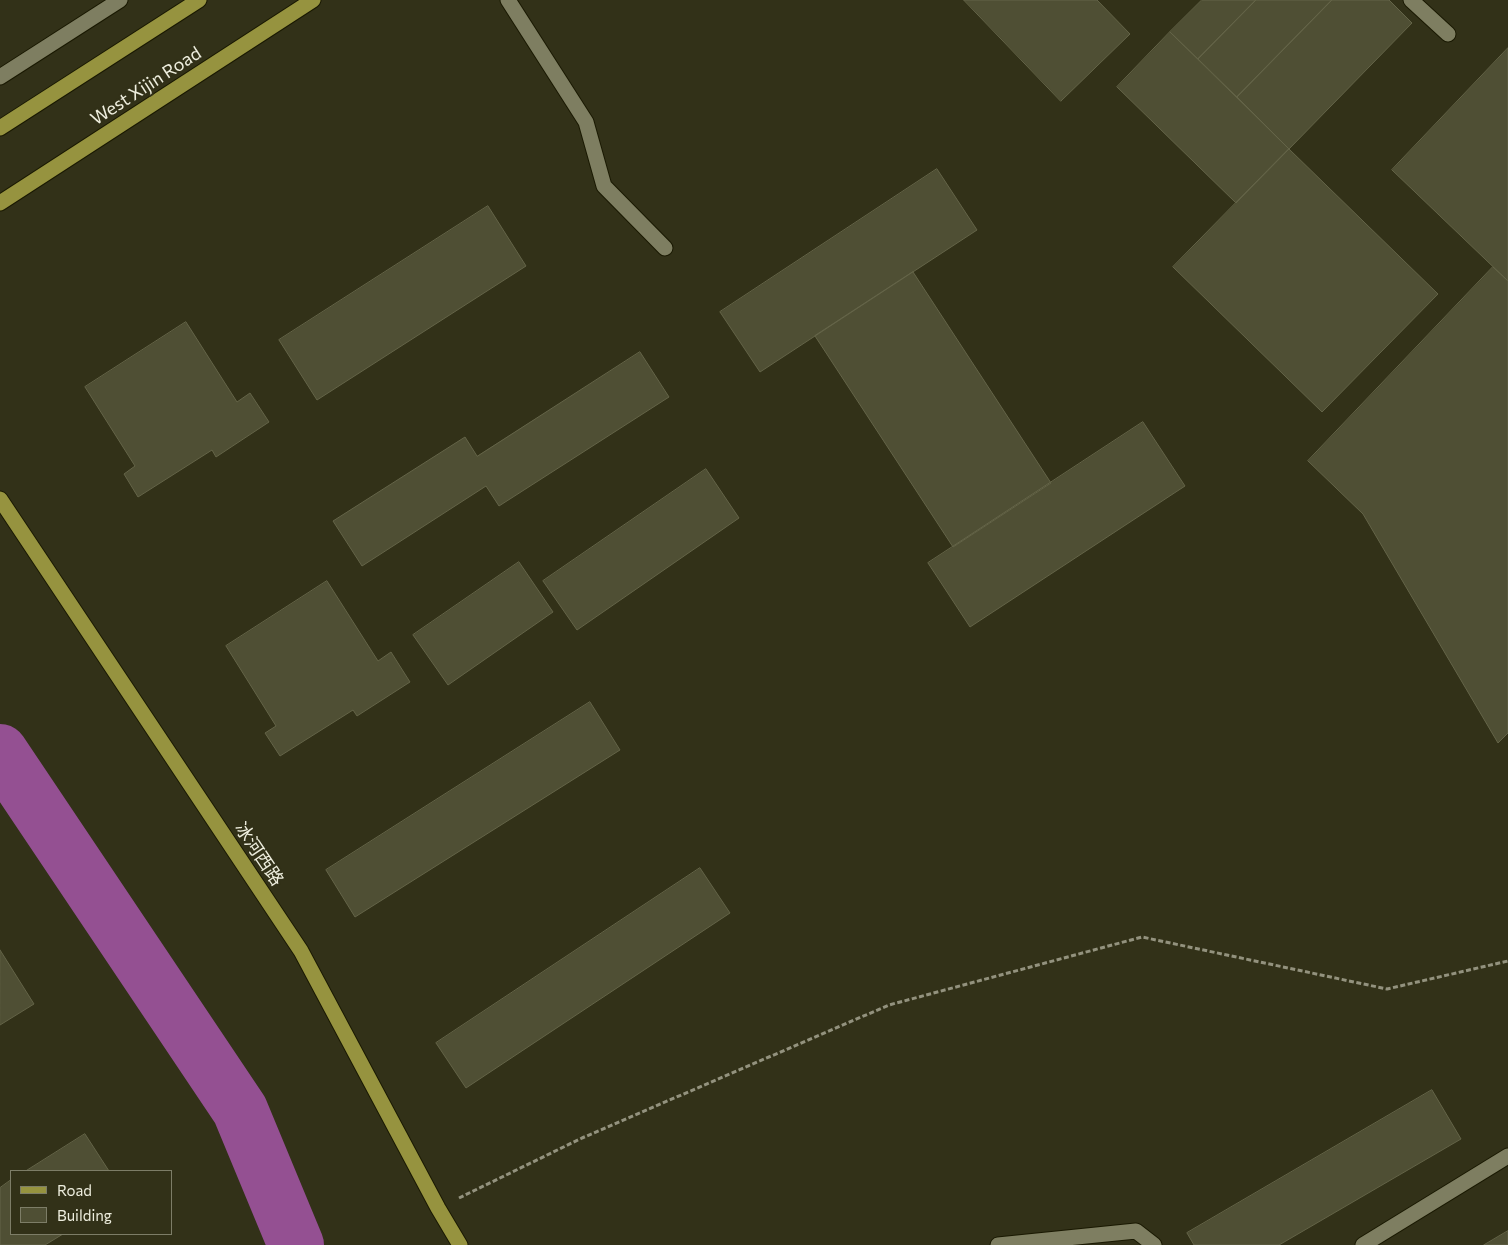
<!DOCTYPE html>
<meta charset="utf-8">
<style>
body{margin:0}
#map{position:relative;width:1508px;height:1245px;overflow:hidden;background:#323118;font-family:Commissioner,sans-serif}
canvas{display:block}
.legend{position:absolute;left:10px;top:1170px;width:162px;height:65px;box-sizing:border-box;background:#323118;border:1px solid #7d7d67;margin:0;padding:6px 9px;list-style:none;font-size:15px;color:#eeeede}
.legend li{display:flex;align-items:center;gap:10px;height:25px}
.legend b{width:25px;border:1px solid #7d7d67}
</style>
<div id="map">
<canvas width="1508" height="1245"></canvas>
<ul class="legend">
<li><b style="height:6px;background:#96933f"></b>Road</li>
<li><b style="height:14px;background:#4f4f34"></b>Building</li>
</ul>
</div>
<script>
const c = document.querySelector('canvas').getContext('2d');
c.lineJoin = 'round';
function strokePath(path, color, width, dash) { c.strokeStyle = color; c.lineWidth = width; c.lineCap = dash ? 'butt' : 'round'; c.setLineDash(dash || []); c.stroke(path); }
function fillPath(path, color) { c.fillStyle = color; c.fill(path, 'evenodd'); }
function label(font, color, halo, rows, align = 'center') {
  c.font = font + ' Commissioner,"Noto Sans SC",sans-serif'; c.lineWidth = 4; c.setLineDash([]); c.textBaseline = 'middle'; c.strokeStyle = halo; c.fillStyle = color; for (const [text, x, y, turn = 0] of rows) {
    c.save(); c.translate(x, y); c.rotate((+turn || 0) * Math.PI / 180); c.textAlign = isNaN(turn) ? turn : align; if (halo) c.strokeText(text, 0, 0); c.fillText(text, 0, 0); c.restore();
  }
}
strokePath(new Path2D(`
 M0,752L240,1110L296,1245`), '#945092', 56);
const building = new Path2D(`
 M964,0H1097L1130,34L1061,101Z
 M1202,0H1256L1198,59L1170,32Z
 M1256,0H1332L1237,97L1198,59Z
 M1332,0H1389L1412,23L1289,149L1237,97Z
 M1170,32L1289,149L1236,203L1117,87Z
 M1508,48V281L1392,170Z
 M1289,149L1438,294L1322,412L1173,267Z
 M937,169L977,230L760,372L720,312Z
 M488,206L526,266L317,400L279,340Z
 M1493,267L1508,281V733L1498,743L1363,514L1308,461Z
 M913,272L1051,483L953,547L815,336Z
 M186,322L237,402L250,393L269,422L216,457L212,450L138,497L124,474L135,466L85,387Z
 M640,352L669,397L499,506L486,486L362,566L333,521L465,437L477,456Z
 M1143,422L1185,486L970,627L928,563Z
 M706,469L739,518L577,630L543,581Z
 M519,562L553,612L448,685L413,635Z
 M327,581L378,661L391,652L410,682L357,716L353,710L280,756L265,733L276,726L226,646Z
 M590,702L620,750L355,917L326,870Z
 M700,868L730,913L466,1088L436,1043Z
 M0,950L34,1004L0,1025Z
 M1432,1090L1461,1139L1279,1245H1194L1187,1233Z
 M85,1134L109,1171H26Z
 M11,1180V1234H63L45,1245H0V1188Z
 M1508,1231V1245H1484Z`);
fillPath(building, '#4f4f34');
strokePath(building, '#646448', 1);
const minor = new Path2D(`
 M508,0L586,122L604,186L665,248
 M1411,0L1448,34
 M0,77L120,0
 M998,1245L1136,1231L1154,1245
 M1363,1245L1508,1156`);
const major = new Path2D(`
 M0,128L199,0
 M0,203L313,0
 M0,499L301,951L438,1208L460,1245`);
strokePath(minor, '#1a1902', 17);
strokePath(major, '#1a1902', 17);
strokePath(new Path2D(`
 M459,1198L582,1138L889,1005L1142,937L1387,989L1508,961`), '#93927e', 3, [5, 2.5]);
strokePath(minor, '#7e7e61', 15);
strokePath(major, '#96933f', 15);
label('18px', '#eeeede', '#323118', [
 ["West Xijin Road",146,86,-33],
 ["冰河西路",259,854,56]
]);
</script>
